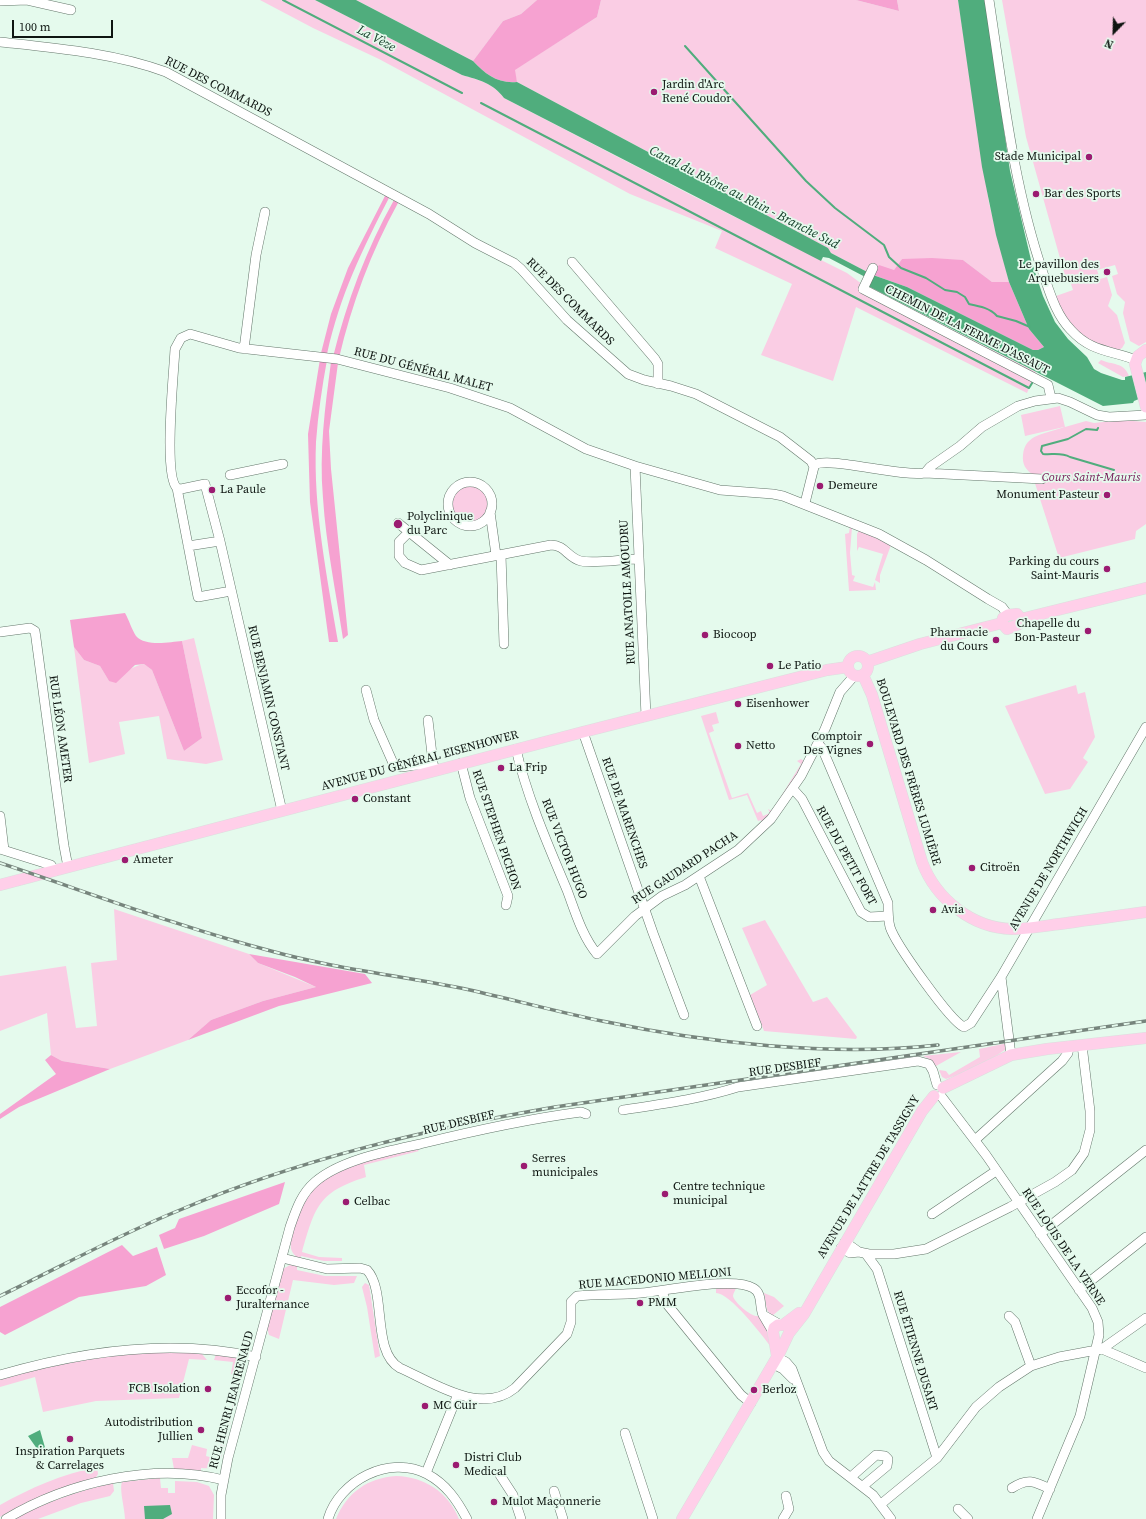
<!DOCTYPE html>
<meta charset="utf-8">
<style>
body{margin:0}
#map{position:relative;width:1146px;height:1519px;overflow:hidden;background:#e5faed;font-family:"Source Serif 4",serif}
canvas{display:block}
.north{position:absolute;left:1094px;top:12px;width:40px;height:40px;-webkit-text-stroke:3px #e5faed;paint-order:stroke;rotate:203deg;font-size:11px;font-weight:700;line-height:16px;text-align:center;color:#0e1511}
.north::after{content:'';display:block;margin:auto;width:14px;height:18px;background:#0e1511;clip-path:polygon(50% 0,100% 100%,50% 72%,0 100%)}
.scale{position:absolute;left:12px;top:20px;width:101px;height:18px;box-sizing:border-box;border:2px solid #0e1511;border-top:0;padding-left:5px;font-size:12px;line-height:14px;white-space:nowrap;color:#0e1511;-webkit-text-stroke:3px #e5faed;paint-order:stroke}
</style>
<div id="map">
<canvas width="1146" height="1519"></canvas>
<div class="north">N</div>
<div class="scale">100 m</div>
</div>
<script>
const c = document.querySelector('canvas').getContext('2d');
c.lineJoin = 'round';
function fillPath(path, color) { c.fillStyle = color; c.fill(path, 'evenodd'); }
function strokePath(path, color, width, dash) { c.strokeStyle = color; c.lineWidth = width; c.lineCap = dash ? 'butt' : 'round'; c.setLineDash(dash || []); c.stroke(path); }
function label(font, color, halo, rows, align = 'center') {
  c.font = font + ' "Source Serif 4",serif'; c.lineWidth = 3.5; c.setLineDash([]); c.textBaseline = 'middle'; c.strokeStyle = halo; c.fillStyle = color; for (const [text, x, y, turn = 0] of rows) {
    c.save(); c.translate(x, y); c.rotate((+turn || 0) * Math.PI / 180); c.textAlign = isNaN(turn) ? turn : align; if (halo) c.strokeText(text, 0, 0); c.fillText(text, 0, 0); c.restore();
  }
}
fillPath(new Path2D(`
 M260,0H315L462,75C479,80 493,83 504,98L693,196L847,273L862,284L1036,372L1027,393L856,307L833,381L761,355L792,284L715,248L722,231L630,194L379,59L313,28Z
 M356,0H537L521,14L503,21L473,61Z
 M601,0H856L899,11L897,0H958L989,203L1009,282H992L963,260L902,259L894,270L873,275L831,253L828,248L517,82L514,70L597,17Z
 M1002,0H1146V342L1139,346L1130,341L1123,313L1125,302L1117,294L1112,276L1118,274L1115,265L1097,270L1100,279L1107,277L1112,295L1108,306L1117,315L1125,343L1122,348L1117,351L1086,340L1064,316L1056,296L1073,290L1068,275L1065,276L1026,137Z
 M1101,360C1112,365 1124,362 1129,376L1123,377L1098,363Z
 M1060,406L1065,427L1086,421L1094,423L1120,420L1146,422V524L1136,531L1135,539L1059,558L1032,474C1026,470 1022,464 1023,455C1025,433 1047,434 1064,427L1025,436L1021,415Z
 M448 504a22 22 0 1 1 44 0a22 22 0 1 1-44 0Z
 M850,526L852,527L850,553L852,575L855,576L853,581L873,587L875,582L876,590L849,591L845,534L849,533Z
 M859,530L891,545L880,575V583L875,580L883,554L859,547L857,551V534Z
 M194,638L223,760L206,764L167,759L159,716L119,722L125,754L89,763L74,647L84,660L100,666L109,681C121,675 132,666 144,664L152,670L184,751L202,738L182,641Z
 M1076,685L1078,694L1085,692L1095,737L1083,758L1088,762L1070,789L1045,794L1005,706Z
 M716,712L719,723L712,725L714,731L709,733L732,798L748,793L757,813L761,811L763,816L770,813L768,809L772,811L801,764L797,761L801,759L805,762L776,809L762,823L761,820L758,821L747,795L729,800L701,716Z
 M114,909L249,954L258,963L316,987L263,1001L211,1020L188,1040L110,1069L62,1061L51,1055L47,1013L0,1031V976L66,966L76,1028L97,1026L91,963L117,960Z
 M765,920L813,1002L827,997L857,1037L856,1039L764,1031L750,995L767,985L742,928Z
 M1008,1043L1006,1049C989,1062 966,1072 946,1079L942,1077L939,1070L946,1071L949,1075L980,1057L979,1049Z
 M961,1052L936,1066L931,1060L923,1056Z
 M415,1148L419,1151L364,1165L366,1177C318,1192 315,1207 302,1252L319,1257L342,1258V1261H324L301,1256L300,1259C288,1252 290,1244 293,1233C296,1219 301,1204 309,1193C328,1167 386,1156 415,1148Z
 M290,1265L297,1266V1270L325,1276H357L354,1283L334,1285L293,1280L279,1339L269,1335L267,1328L283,1269Z
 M365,1283L369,1285L380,1356L375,1358L367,1307L362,1287Z
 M736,1287C736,1290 733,1293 733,1296C734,1302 751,1317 758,1316L768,1330L771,1347C762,1335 730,1293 716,1293V1288Z
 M764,1293L774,1297L784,1306L772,1316L767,1310Z
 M145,1352H191L202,1354L207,1360L189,1359L179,1398L96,1401L43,1412L35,1377L0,1387V1379C48,1366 95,1357 145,1352Z
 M216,1354L237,1356L236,1359C242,1361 245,1364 244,1370L232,1414H230L240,1376L231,1374L233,1362L214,1360Z
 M225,1419L231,1421L221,1459C216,1468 211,1469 201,1468V1471L174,1469L172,1458H188L192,1445L207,1449L206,1456L217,1459L225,1428L220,1426Z
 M97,1467L98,1474L95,1479C62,1489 30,1499 0,1517V1505C30,1488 63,1474 97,1467Z
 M396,1476C425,1477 448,1492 459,1519H336C347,1492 368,1478 396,1476Z
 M160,1478L161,1488H168V1493H175V1481L197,1482L209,1486L214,1495L213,1519H125C125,1509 119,1489 122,1482Z
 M113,1483L114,1491L110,1496L81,1503L38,1519H12C45,1503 77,1491 113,1483Z`), '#facde4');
fillPath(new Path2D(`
 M537,0H601L597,17L515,70L517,82C498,84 485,74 473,61L503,21L521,14Z
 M856,0H897L899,11Z
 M386,194L390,196C362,250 340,295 327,354L321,353L331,314L348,268Z
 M394,200L398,203C371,252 352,303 339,358L333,357C347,301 366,250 394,200Z
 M932,258L963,260L992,282H1009L1029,329L1044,347L1038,350H1033L907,287L873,275L879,265L894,270L902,259Z
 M320,359L327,360C322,387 318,414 316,442C313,508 327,576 338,642H329L310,502L309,469L308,434Z
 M331,362L338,363L329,431L331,469L348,635L343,639C336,592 326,545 323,498C319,452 325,407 331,362Z
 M125,613C129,620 132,630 136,636C146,647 170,642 182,641L202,738L184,751L152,670L144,664L135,665L116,683L109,681L100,666L84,660L74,647L70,620Z
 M249,954L365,974L372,983L279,1006L188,1040L211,1020L263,1001L316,987L295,977L258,963Z
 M51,1055L62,1061L110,1069L19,1107L0,1119V1114L56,1074L45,1060Z
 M285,1182L279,1204L204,1236L164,1249L159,1235L175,1228L179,1219Z
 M122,1245L133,1256L157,1247L166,1275L146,1286L79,1297L5,1335L0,1332V1307Z`), '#f6a2d1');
fillPath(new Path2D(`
 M315,0H356L473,61C485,74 498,84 517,82L828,248L831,253L873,275L907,287L1033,350H1038L1044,347L1029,329L1009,282L996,235L982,167L958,0H985L1010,171L1031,260L1043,296L1055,322L1068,339L1087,357L1094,369L1101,373L1122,380H1125V377L1146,372V396L1134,401L1133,403L1103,406L868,286L871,280L829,258L823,257L821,261L504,98C493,83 479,80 462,75Z
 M40,1430L46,1451L40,1453L28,1436Z
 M170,1505L172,1514L163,1519H145L144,1506Z`), '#50ad7d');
strokePath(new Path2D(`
 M283,0L462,93
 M685,46L806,181L835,208L884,245L889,257L901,268L926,278L945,290L957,292L965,297L969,304C979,306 990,308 997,316L1016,321L1030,327
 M481,103L1029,388L1034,380
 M1098,428L1097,430L1086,429L1068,439L1042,446L1041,451L1043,454C1052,455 1061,452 1070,457L1114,470`), '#50ad7d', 2);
const minor = new Path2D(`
 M989,0C1003,91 1013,185 1043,273C1050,293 1056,315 1071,330C1091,352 1110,350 1136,360
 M0,1L27,0L71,10
 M0,42C56,48 114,53 166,72L429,214L475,243L514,263L521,269L567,320L628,374L644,380L671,386L696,394L780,437L811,461L814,467L805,503
 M572,262L655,359L658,364V384
 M873,268L863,289L1048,385L1051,398
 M244,349L256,255L265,212
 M814,465C828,456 899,477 925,473L930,467L960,446L982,427L1018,406L1035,401L1058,398L1070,402L1097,415L1109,417L1146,415
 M635,466L646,716
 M925,473L1042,479
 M230,475L283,464
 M448 504a22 22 0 1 1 44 0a22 22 0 1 1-44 0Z
 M177,488L181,489L205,484L220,541L282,811
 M490,512L496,555
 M398,523L450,565
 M408,533L399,542V556L405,563L421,570L551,545C565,545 568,558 581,561C595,564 623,559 639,559
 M188,546L220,541
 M501,555L504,644
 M231,591L198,597L177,488C163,476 174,371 175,349L181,338L190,334L239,348L337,359L450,388L510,408L586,449L635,466L720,490L773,494L783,496L879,534L926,560L988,599L1002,607L1008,615
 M0,632L30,628L35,631L64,846L68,867
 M366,690L374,720L393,763L401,767L433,763L435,771
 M428,720L433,763
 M583,732L653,933L684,1015
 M818,744L822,748L888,903C888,911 888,919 890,927C895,943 950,1021 964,1027L971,1023L1001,977L1146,727
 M516,749C527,797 548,845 567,890C575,911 582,936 597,954L635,916L662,896L685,885L738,850L771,819L801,776L825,729L840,692L854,676
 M461,763L470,798L508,896L506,905
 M793,789L802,799L861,912L869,917L888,916
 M0,816L4,850
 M0,849L51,865L55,871
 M699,876L757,1026
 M1001,977L1011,1055
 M941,1096L986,1155L1092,1308L1098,1322L1099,1335L1080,1416L1037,1519
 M623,1110C662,1104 700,1099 738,1087L918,1061L929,1064L933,1071L937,1085
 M975,1140L1062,1061L1068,1053L1069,1046
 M932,1214L996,1171
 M1040,1234L1146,1150
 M841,1248L850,1253L859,1252L845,1242
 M859,1252L869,1254H894L926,1249L1010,1207L1055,1182L1072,1170L1084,1153L1090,1130V1111L1082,1045
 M866,1254L877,1269L937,1458
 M282,1258L327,1269L360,1268L367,1270C387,1291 371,1352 400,1368C434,1383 481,1416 515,1388L567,1334L571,1322V1302L577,1296C599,1294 620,1295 641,1293C666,1291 734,1276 753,1288C763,1293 759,1307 763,1315
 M1079,1290L1146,1237
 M662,1291L666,1303L741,1395L751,1403
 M1009,1316L1015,1322L1031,1366
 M773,1332L763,1315L779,1324
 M1102,1349L1146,1318
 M777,1357L786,1362L792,1369L823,1452L829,1461L873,1495L891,1519
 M773,1364L783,1369L793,1379
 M0,1375C82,1351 171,1338 256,1357
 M625,1433L653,1519
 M426,1473L458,1394
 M500,1475L513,1495L521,1519
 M851,1477L876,1455L885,1456L888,1459L887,1466L863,1486
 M1012,1488C1027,1478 1034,1481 1050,1489
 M554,1491L563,1519
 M881,1504L937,1458L976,1407L999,1387L1031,1366L1059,1357L1102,1349L1146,1368
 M958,1509L968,1519
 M6,1519C68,1482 153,1462 224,1480
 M221,1519V1495L228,1458L290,1227C296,1210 301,1194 315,1182C340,1160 388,1151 420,1144C473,1131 527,1119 581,1112L586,1114
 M328,1519C339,1481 389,1454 427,1474C446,1484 457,1500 467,1519
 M783,1519L789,1509L786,1496`);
const major = new Path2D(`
 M1146,350L1138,356L1135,364L1146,407
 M1021,619L1146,588
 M1002,623L1003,618L1008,615L1017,614L1021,619
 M1002,623L1007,629L1019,624L1021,619
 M848 666a10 10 0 1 1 20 0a10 10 0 1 1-20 0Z
 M867,662L920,644L1002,623
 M863,675L872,695L922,862C936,899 972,928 1012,929C1031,929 1049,925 1067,923C1093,919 1120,916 1146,912
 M0,885L583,732L827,670L848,667
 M943,1088L1011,1055L1047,1049L1146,1038
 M777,1356L773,1332L774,1328L778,1325H783L799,1313
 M682,1519L780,1352L789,1333L804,1314L922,1111L934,1096`);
strokePath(minor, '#64776b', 10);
strokePath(major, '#dddede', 12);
strokePath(minor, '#fff', 9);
strokePath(major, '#ffcfe9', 11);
const rail = new Path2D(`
 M0,863C90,893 179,927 271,951C336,969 404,976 470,990C514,1000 558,1012 602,1021C707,1043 831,1057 938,1045
 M0,1296C60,1267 118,1235 180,1210C300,1159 427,1129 555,1107L1146,1021`);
strokePath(rail, '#77857d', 3.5);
strokePath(rail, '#e5faed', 2, [6]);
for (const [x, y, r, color] of [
 [654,92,4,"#9b1b71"],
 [1089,157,4,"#9b1b71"],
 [1036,194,4,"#9b1b71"],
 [1107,272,4,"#9b1b71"],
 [820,486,4,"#9b1b71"],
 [212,490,4,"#9b1b71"],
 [1107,495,4,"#9b1b71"],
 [398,524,5,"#9b1b71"],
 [1107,569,4,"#9b1b71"],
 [1088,631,4,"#9b1b71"],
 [705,635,4,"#9b1b71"],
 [996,640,4,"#9b1b71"],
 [770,666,4,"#9b1b71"],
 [738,704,4,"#9b1b71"],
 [870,744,4,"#9b1b71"],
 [738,746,4,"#9b1b71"],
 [501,768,4,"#9b1b71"],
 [355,799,4,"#9b1b71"],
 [125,860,4,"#9b1b71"],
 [972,868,4,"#9b1b71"],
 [933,910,4,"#9b1b71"],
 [524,1166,4,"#9b1b71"],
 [665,1194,4,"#9b1b71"],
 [346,1202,4,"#9b1b71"],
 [228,1298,4,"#9b1b71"],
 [640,1303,4,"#9b1b71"],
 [208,1389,4,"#9b1b71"],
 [754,1390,4,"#9b1b71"],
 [425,1406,4,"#9b1b71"],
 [201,1430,4,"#9b1b71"],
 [70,1439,4,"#9b1b71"],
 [456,1465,4,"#9b1b71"],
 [494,1502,4,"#9b1b71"]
]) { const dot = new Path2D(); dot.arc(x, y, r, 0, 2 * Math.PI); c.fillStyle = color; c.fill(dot); strokePath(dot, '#e5faed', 1.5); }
label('12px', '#0e1511', '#e5faed', [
 ["Jardin d'Arc",662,85],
 ["René Coudor",662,99],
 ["Stade Municipal",1081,157,"right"],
 ["Bar des Sports",1044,194],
 ["Le pavillon des",1099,265,"right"],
 ["Arquebusiers",1099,279,"right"],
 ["Demeure",828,486],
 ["La Paule",220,490],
 ["Monument Pasteur",1099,495,"right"],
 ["Polyclinique",407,517],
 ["du Parc",407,531],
 ["Parking du cours",1099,562,"right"],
 ["Saint-Mauris",1099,576,"right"],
 ["Chapelle du",1080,624,"right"],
 ["Bon-Pasteur",1080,638,"right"],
 ["Pharmacie",988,633,"right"],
 ["du Cours",988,647,"right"],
 ["Biocoop",713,635],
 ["Le Patio",778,666],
 ["Eisenhower",746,704],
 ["Comptoir",862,737,"right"],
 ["Des Vignes",862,751,"right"],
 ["Netto",746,746],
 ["La Frip",509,768],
 ["Constant",363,799],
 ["Ameter",133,860],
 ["Citroën",980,868],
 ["Avia",941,910],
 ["Serres",532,1159],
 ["municipales",532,1173],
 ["Centre technique",673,1187],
 ["municipal",673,1201],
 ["Celbac",354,1202],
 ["Eccofor -",236,1291],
 ["Juralternance",236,1305],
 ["PMM",648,1303],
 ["FCB Isolation",200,1389,"right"],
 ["Berloz",762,1390],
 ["MC Cuir",433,1406],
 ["Autodistribution",193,1423,"right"],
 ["Jullien",193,1437,"right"],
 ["Inspiration Parquets",70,1452,"center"],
 ["& Carrelages",70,1466,"center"],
 ["Distri Club",464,1458],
 ["Medical",464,1472],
 ["Mulot Maçonnerie",502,1502]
], 'left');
label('12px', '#0e1511', '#e5faed', [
 ["RUE DES COMMARDS",218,87,27],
 ["RUE DES COMMARDS",570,302,45],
 ["CHEMIN DE LA FERME D'ASSAUT",967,330,27],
 ["RUE DU GÉNÉRAL MALET",423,370,15],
 ["RUE ANATOILE AMOUDRU",628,592,-93],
 ["RUE BENJAMIN CONSTANT",268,698,77],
 ["RUE LÉON AMETER",60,729,82],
 ["AVENUE DU GÉNÉRAL EISENHOWER",420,761,-15],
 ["BOULEVARD DES FRÈRES LUMIÈRE",908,772,73],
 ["RUE DE MARENCHES",624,813,71],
 ["RUE STEPHEN PICHON",496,830,71],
 ["RUE VICTOR HUGO",564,849,69],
 ["RUE DU PETIT FORT",846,856,61],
 ["RUE GAUDARD PACHA",685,868,-33],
 ["AVENUE DE NORTHWICH",1049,869,-59],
 ["RUE DESBIEF",785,1068,-8],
 ["RUE DESBIEF",459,1123,-13],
 ["AVENUE DE LATTRE DE TASSIGNY",869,1177,-59],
 ["RUE LOUIS DE LA VERNE",1063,1247,56],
 ["RUE MACEDONIO MELLONI",655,1279,-5],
 ["RUE ÉTIENNE DUSART",915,1351,73],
 ["RUE HENRI JEANRENAUD",232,1400,-75]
]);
label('italic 12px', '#731253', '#e5faed', [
 ["Cours Saint-Mauris",1091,478]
]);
label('italic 13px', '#18402c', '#e5faed', [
 ["La Vèze",376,39,28],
 ["Canal du Rhône au Rhin - Branche Sud",744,198,27]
]);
</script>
